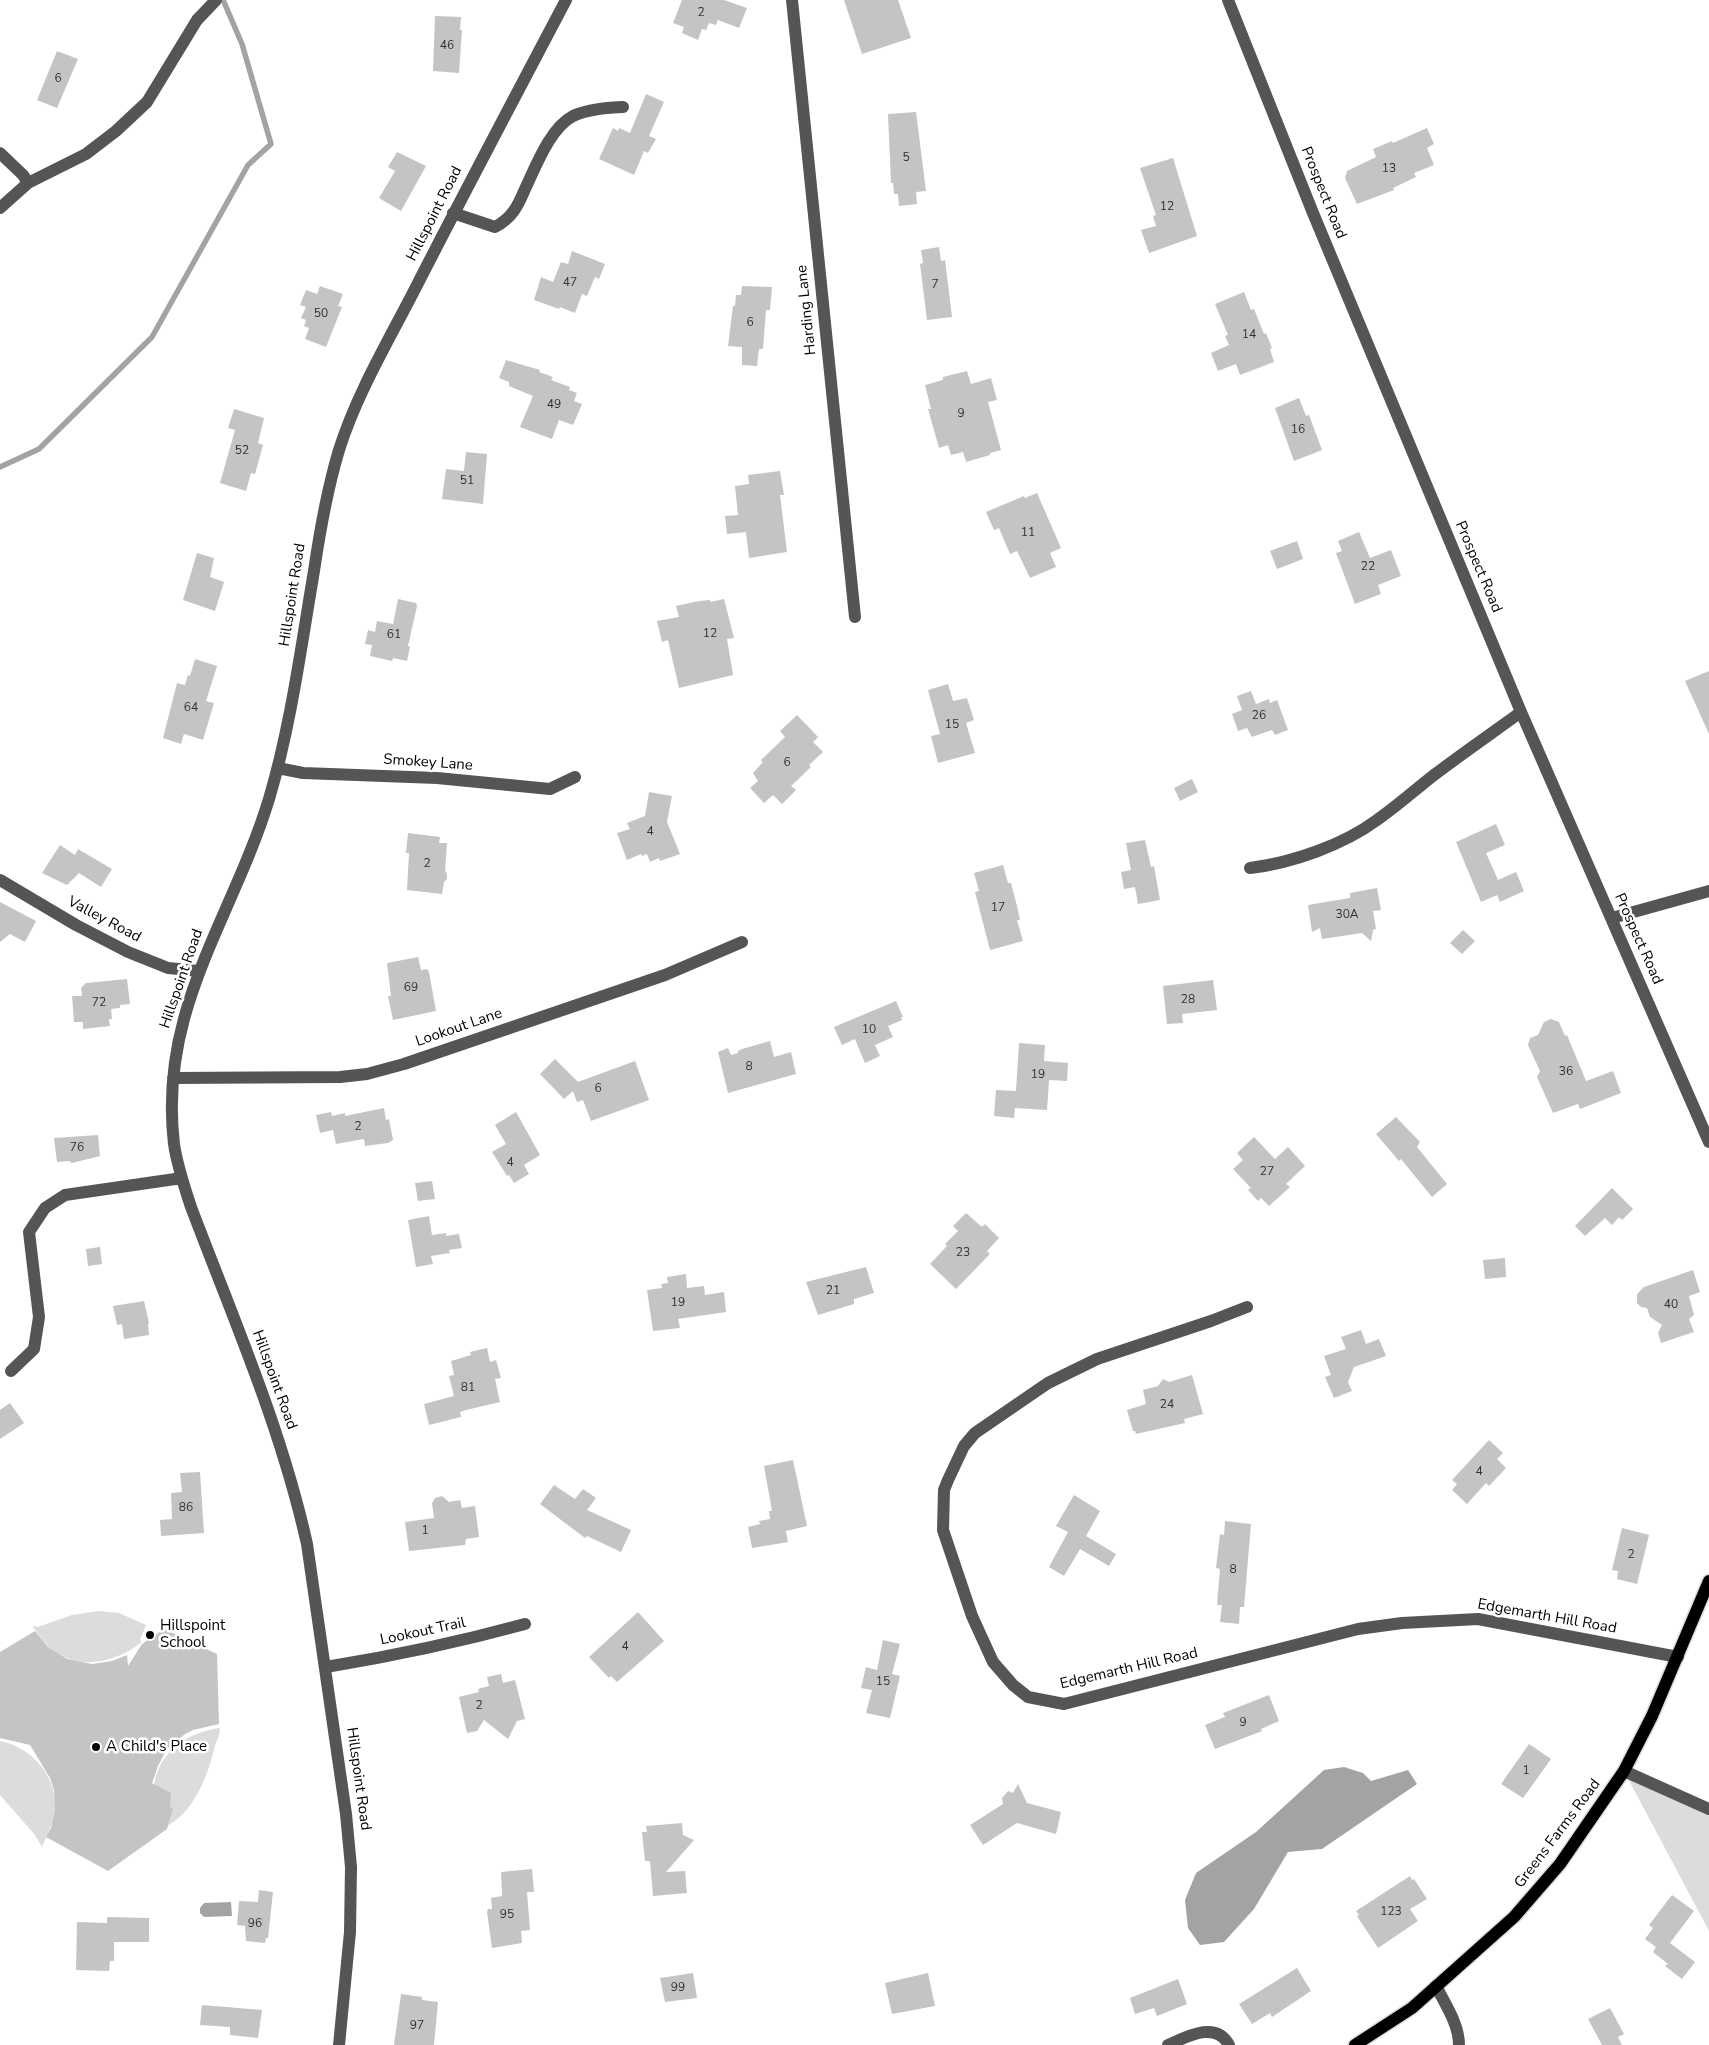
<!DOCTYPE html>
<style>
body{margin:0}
canvas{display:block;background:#fff}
</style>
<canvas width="1709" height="2045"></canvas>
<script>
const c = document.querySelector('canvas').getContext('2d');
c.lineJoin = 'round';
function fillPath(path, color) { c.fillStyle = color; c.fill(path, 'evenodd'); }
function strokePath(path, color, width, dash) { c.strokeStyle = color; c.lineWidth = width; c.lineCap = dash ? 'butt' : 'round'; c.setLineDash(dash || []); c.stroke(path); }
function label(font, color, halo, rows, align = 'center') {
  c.font = font + ' "Nunito Sans",sans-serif'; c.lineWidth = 5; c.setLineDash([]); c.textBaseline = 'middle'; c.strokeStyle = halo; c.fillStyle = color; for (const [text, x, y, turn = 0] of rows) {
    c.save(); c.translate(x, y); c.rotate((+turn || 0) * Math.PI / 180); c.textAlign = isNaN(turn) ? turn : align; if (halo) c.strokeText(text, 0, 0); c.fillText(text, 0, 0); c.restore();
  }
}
fillPath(new Path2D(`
 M99,1611L119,1613L146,1625L140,1640L142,1642C116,1663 76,1672 49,1647C42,1641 38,1632 32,1626L38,1627L72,1615Z
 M220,1728C220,1736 217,1739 215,1746C208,1774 194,1815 164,1827C161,1818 155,1807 154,1797C151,1757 185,1732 220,1728Z
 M0,1741C32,1747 58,1777 55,1811C53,1824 47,1835 42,1847L35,1835L0,1795Z
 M1624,1771L1709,1809V1931Z`), '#dcdcdc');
fillPath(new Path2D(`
 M1344,1767L1363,1773L1371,1781L1408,1770L1417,1784L1322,1849L1288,1852L1254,1909L1224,1942L1200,1945L1188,1928L1185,1900L1196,1873L1256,1832L1324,1770Z
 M231,1902L232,1916L204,1917L200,1913V1908L204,1903Z`), '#a3a3a3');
strokePath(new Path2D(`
 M0,467L39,449L152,337L248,165L271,144L242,44L224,2`), '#a3a3a3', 5.5);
fillPath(new Path2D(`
 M682,0H724L747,8L739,28L718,20L716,25L709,23L706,30L702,29L698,40L682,33L684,27L673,23Z
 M844,0H898L911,38L862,54Z
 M435,16L461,17L460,30H462L459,73L433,71Z
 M57,51L78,59L57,108L37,100Z
 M646,94L664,102L649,136L656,139L648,153L644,151L634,175L599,159L613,128L618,131L619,128L630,133Z
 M916,112L926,191L916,192L917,204L899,206L898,194H894L893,183H891L888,114Z
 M1427,128L1434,144L1427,148L1434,165L1414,173L1416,177L1393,188L1394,190L1357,204L1345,178L1347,171L1376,157L1373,149L1392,141L1393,143Z
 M397,152L426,166L401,211L379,198L395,171L388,167Z
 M1173,158L1197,236L1149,253L1141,230L1156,226L1153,216L1156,215L1140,168Z
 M939,247L941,261L945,260L952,317L927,320L920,264L923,263L921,250Z
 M572,251L605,264L599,279L595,277L587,296L582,294L575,313L560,307L559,309L534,300L541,277L553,282L561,262L568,264Z
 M320,286L343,294L338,306L342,307L326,347L305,339L309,328L304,326L306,320L301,318L306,307L300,305L306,290L317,294Z
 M742,286L772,287L770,310H766L763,349H759L757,366L742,365V347L728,346L733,306H735L736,295H741Z
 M1244,292L1251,310L1254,309L1264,334L1266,333L1272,348L1270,349L1274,362L1240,375L1236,364L1218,371L1211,353L1229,345L1225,336L1228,335L1215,304Z
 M506,360L540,370L539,372L553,377L551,380L570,387L569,390L577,393L574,401L582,404L573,425L559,420L552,439L520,427L533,396L509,386V382L499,378Z
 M967,371L971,384L991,378L997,400L988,402L1001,450L990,453V455L966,462L963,452L951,455L948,445L939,448L928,409H931L925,385L943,380V377Z
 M1299,398L1306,416L1309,415L1322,450L1294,461L1275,408Z
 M234,409L264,418L258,443L263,445L255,474L251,473L246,491L220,483L235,430L228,428Z
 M466,452L487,454L483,504L442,499L446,469L464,471Z
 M780,471L784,495H780L787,552L749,558L746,532L727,534L725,516L738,515L735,486L749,484L748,475Z
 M1037,493L1061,548L1050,553L1056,567L1030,578L1017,551L1010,554L999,528L994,530L986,512L1024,496L1025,498Z
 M1359,532L1370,558L1391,550L1401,576L1378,585L1381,594L1355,604L1336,553L1342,551L1338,541Z
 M1297,541L1303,559L1277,569L1270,551Z
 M197,553L214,558L210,577L224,582L215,611L183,600Z
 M398,599L416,603L417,606L408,646L410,647L407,661L393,658L392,661L370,656L372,645L365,644L368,630L375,632L377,621L393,624Z
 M724,599L734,638L727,639L733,675L679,688L668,640L662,642L657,621L679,617L676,606L699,601L710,600V602Z
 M195,659L217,666L206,701L214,703L203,740L184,734L181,744L163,738L177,683L185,685L188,675L190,676Z
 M1709,671V734L1685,681Z
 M948,684L953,701L967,698L974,720L966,723L975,753L938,763L931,736L940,734L928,690Z
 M1251,691L1256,704L1269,699L1270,703L1277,700L1288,730L1275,735L1272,730L1252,737L1247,728L1238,731L1232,714L1242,710L1237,696Z
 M797,715L818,737L813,742L823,752L809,765L811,767L791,786L796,790L782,804L773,795L764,803L750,788L758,781L753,773L763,762L761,760L785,737L780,731Z
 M1192,779L1198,792L1180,801L1174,788Z
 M649,792L672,796L667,822L680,854L660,861L659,858L650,862L647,854L642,856L641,854L627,860L617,833L630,829L627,823L645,816Z
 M1496,824L1505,845L1486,853L1498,880L1516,872L1524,891L1500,902L1497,895L1481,902L1456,842Z
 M408,833L440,837L439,843H447L445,871L447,874V879L444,882L442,894L407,890L409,853H406Z
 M1145,840L1151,867L1154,866L1160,900L1138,904L1135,887L1124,889L1121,872L1131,870L1126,843Z
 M60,845L75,855L78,849L112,869L101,887L79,873L67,885L42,873Z
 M1003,865L1008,883H1011L1017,906L1020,920H1017L1023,941L990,950L975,892L979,891L974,873Z
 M1377,888L1381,910L1373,911L1376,929L1373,930L1371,941L1362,933L1322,939L1320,928L1312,932L1308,905L1350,898V893Z
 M0,902L36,921L25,942L10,934L0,942Z
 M1463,930L1475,941L1462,954L1450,943Z
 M418,957L421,970L427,969L429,972L436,1011L393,1020L388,996H391L387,963Z
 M127,979L130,1004L120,1005V1008L111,1009L112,1019H109L110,1026L83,1029V1022H74L72,996H82L81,988L86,983Z
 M1213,980L1217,1010L1182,1014L1183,1023L1167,1024L1163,986Z
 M896,1001L903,1017H901L902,1020L888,1026L893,1037L875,1045L880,1056L865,1063L855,1039L842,1045L834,1027Z
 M1551,1019L1559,1022L1565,1036L1567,1035L1586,1081L1613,1071L1621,1093L1580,1109L1578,1104L1553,1113L1537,1077L1540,1071L1528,1045L1530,1038L1538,1035L1544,1022Z
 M770,1041L774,1057L791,1052L796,1074L728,1093L718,1052L728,1048L731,1055L738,1053V1051L742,1049Z
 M1019,1043L1045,1045L1044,1061L1068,1063L1067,1081L1049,1080L1047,1110L1015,1108L1014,1118L994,1116L996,1090L1016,1091Z
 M555,1059L578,1082L635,1061L649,1100L591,1121L583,1100L577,1102L573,1091L564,1099L540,1074Z
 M384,1108L386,1120L389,1119L393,1140L388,1143L365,1146L364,1139L336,1144L333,1130L320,1133L316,1115L331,1112L332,1116L345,1113V1116Z
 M516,1112L540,1155L524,1165L529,1174L514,1183L509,1175L507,1176L492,1152L506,1144L495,1125Z
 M1396,1117L1420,1142L1417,1147L1447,1184L1432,1197L1401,1159L1399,1161L1376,1134Z
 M98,1135L100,1156L72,1163L69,1161L57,1162L54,1138Z
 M1254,1137L1275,1159L1288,1147L1305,1166L1286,1184L1290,1187L1269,1206L1261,1198L1258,1201L1248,1190L1251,1188L1233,1169L1243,1160L1237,1153Z
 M432,1181L435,1199L418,1201L415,1183Z
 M1612,1188L1633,1209L1622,1220L1619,1217L1612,1225L1605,1218L1585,1236L1575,1226Z
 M966,1213L982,1227L985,1224L999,1238L987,1251L990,1254L956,1289L930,1264L947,1246L945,1244L958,1231L953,1226Z
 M429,1216L432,1235L446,1233V1236L459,1234L462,1248L449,1250L450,1253L431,1256L433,1264L416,1267L408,1220Z
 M100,1247L102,1264L88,1266L86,1249Z
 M1505,1258L1506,1277L1485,1279L1483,1260Z
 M866,1267L874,1293L854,1299V1304L818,1315L806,1282Z
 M1693,1270L1700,1292L1689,1296L1694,1315L1689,1319L1694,1332L1661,1343L1658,1333L1662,1325L1650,1317L1647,1308L1641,1307L1637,1303V1294L1644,1287Z
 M686,1274L687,1288L704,1286L705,1295L724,1292L726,1312L678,1319L680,1328L653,1331L647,1290L662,1288L661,1284L668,1283L667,1277Z
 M144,1301L149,1323L148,1324L149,1335L124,1339L122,1324L117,1325L113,1306Z
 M1361,1330L1366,1344L1379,1339L1386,1356L1354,1367L1348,1382L1352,1391L1334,1398L1325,1377L1331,1375L1324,1356L1346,1349L1341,1337Z
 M487,1348L490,1362L496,1360L501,1378L495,1379L500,1402L466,1410L460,1412L461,1417L429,1425L424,1404L454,1396L449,1376L454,1375L451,1361L471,1355L470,1352Z
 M1192,1375L1203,1414L1184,1419L1185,1423L1136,1434L1135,1431H1133L1127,1410L1146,1404L1143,1390L1158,1386L1163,1379L1169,1382Z
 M10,1403L24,1423L0,1439V1410Z
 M1489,1440L1503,1453L1497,1459L1506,1468L1489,1486L1486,1483L1467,1504L1452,1490L1457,1484L1452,1480Z
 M793,1460L807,1526L786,1531L788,1542L752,1548L748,1527L760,1524L759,1521L770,1519L769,1511H772L764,1466Z
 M200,1472L204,1533L161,1536L160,1520L172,1519L171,1493L182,1492L180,1473Z
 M554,1485L575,1499L583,1489L596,1498L587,1510L631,1530L621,1552L587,1536L585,1538L540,1504Z
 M1074,1495L1100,1511L1086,1536L1116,1554L1109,1566L1080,1549L1064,1576L1049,1567L1068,1532L1056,1526Z
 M442,1496L449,1502L460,1500L462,1508L475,1506L479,1537L466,1539L465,1545L409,1551L405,1522L434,1518L432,1503L435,1498Z
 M1225,1521L1251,1524L1244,1607H1240L1239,1624L1220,1622L1222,1605H1217L1220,1569L1216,1568L1220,1534L1224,1535Z
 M1622,1528L1649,1535L1637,1584L1617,1579L1618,1571L1612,1570Z
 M638,1612L664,1641L617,1682L611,1676L609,1678L589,1657Z
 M164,1629L217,1654L219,1724L193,1730L185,1734L167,1749L158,1766L152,1783L171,1793L170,1807L173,1808L167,1829L108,1871L46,1837L51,1828L55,1810L54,1790L50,1778L30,1745L0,1738V1652L35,1631L48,1647L67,1659L92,1664L112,1661L127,1655L128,1666L142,1644Z
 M883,1640L900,1644L892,1674L900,1676L890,1718L866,1713L872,1690L861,1688L866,1667L877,1670Z
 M501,1674L503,1683L515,1680L525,1719L517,1721L508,1739L484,1720L477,1731L467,1733L459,1697L479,1692L478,1689L489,1686L487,1677Z
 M1269,1695L1279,1721L1261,1729L1262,1731L1215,1749L1205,1725L1225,1717L1223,1713Z
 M1529,1744L1551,1759L1523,1798L1501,1784Z
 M1018,1784L1027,1803L1061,1812L1056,1834L1017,1823L983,1845L970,1825L1003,1804L1002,1798L1008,1791L1013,1793Z
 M682,1823L683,1835L694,1840L666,1872L685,1871L687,1893L653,1896L650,1861H645L642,1832H647L646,1826Z
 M532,1869L534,1892H527L530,1930L521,1931L522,1943L492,1948L487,1912L488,1909H492L491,1898L502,1896L501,1872Z
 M1410,1876L1412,1880L1414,1879L1427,1899L1410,1909L1418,1921L1378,1948L1357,1916L1359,1915L1356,1911Z
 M259,1890L273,1892L268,1938H266L265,1943L246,1941L245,1926L237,1925L239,1901L258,1902Z
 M1672,1895L1694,1911L1670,1943L1695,1962L1682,1979L1665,1966L1668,1964L1653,1952L1656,1947L1645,1939L1653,1928L1649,1925Z
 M107,1917L149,1918V1942H114V1961H110L109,1971L76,1970L77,1922L107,1923Z
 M1297,1968L1311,1991L1272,2017L1270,2013L1252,2024L1239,2004Z
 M693,1973L697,1998L665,2002L660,1978Z
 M928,1973L935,2006L892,2014L885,1983Z
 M1178,1979L1187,2004L1157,2016L1154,2008L1135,2014L1130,1998Z
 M401,1994L422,1997V2000L438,2002L434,2045H394Z
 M202,2005L262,2010L258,2038L230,2035V2027L200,2025Z
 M1610,2008L1624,2034L1618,2037L1622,2045H1602L1588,2019Z`), '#c4c4c4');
const major = new Path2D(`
 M1355,2045L1412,2008L1514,1917L1560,1864L1624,1771L1652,1716L1709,1581`);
strokePath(major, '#dbdbdb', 15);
strokePath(new Path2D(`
 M792,0L855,617
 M1228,0L1313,213L1521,712L1709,1142
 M0,153L23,175L28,183
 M0,208L28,183L86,154L116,131L147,102L197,20L216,0
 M453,213L495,227C512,218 518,206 525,189C536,166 550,128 573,116C588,109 607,108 623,107
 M278,768L303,773L437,778L550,789L575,777
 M1250,868C1292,863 1343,845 1377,820C1397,806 1415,790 1434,775C1463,753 1492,733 1521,712
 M0,880L76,925L128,952L168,968L199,971
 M1612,918L1709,891
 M173,1078L340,1077L367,1074L404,1064L665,975L742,942
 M1247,1307L1211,1321L1097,1359L1048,1383L975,1433L964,1446L948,1480L944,1490L943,1530L972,1616L993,1662L1013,1685L1028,1697L1064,1704L1358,1629L1402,1623L1478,1619L1678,1657
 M11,1371L34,1349L39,1317L29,1232L45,1208L65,1195L182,1178
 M326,1667C393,1656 459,1642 525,1624
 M1624,1771L1709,1809
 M1436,1986C1445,2004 1459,2024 1459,2045
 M339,2045L350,1932L351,1867L346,1814L307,1544C281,1427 233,1318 191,1207C184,1186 177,1165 174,1144C158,1009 232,920 269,799C291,725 301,647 314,571C320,530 327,490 339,450C357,393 389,340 416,287C465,191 516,95 566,0
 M1168,2045C1186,2037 1216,2020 1229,2045`), '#555', 12);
strokePath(major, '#000', 12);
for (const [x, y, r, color] of [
 [150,1635,5,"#000"],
 [96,1747,5,"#000"]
]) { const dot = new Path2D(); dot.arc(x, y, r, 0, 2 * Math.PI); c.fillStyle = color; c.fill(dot); strokePath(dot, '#fff', 2); }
label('12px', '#313131', null, [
 ["2",701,13],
 ["46",447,46],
 ["6",58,79],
 ["5",906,158],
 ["13",1389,169],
 ["12",1167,207],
 ["47",570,283],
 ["7",935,285],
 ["50",321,314],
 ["6",750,323],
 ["14",1249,335],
 ["49",554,405],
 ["9",961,414],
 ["16",1298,430],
 ["52",242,451],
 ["51",467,481],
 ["11",1028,533],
 ["22",1368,567],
 ["12",710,634],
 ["61",394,635],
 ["64",191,708],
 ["26",1259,716],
 ["15",952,725],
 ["6",787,763],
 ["4",650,832],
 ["2",427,864],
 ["17",998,908],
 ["30A",1347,915],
 ["69",411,988],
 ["28",1188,1000],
 ["72",99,1003],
 ["10",869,1030],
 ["8",749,1067],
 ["36",1566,1072],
 ["19",1038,1075],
 ["6",598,1089],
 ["2",358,1127],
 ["76",77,1148],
 ["4",510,1163],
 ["27",1267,1172],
 ["23",963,1253],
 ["21",833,1291],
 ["19",678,1303],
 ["40",1671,1305],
 ["81",468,1388],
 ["24",1167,1405],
 ["4",1479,1472],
 ["86",186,1508],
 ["1",425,1531],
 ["2",1631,1555],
 ["8",1233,1570],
 ["4",625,1647],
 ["15",883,1682],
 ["2",479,1706],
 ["9",1243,1723],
 ["1",1526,1771],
 ["123",1391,1912],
 ["95",507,1915],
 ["96",255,1924],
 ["99",678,1988],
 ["97",417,2026]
]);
label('15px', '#000', '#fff', [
 ["Prospect Road",1323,193,68],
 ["Hillspoint Road",435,214,-63],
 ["Harding Lane",807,310,-96],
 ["Prospect Road",1478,567,67],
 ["Hillspoint Road",293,595,-81],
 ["Smokey Lane",428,763,4],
 ["Valley Road",104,920,28],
 ["Prospect Road",1638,939,66],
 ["Hillspoint Road",182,979,-71],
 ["Lookout Lane",459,1028,-19],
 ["Hillspoint Road",274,1380,70],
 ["Edgemarth Hill Road",1547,1617,10],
 ["Lookout Trail",423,1632,-12],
 ["Edgemarth Hill Road",1129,1669,-13],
 ["Hillspoint Road",358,1779,82],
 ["Greens Farms Road",1558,1834,-53]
]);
label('15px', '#000', '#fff', [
 ["Hillspoint",160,1626],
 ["School",160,1643],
 ["A Child's Place",106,1747]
], 'left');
</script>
